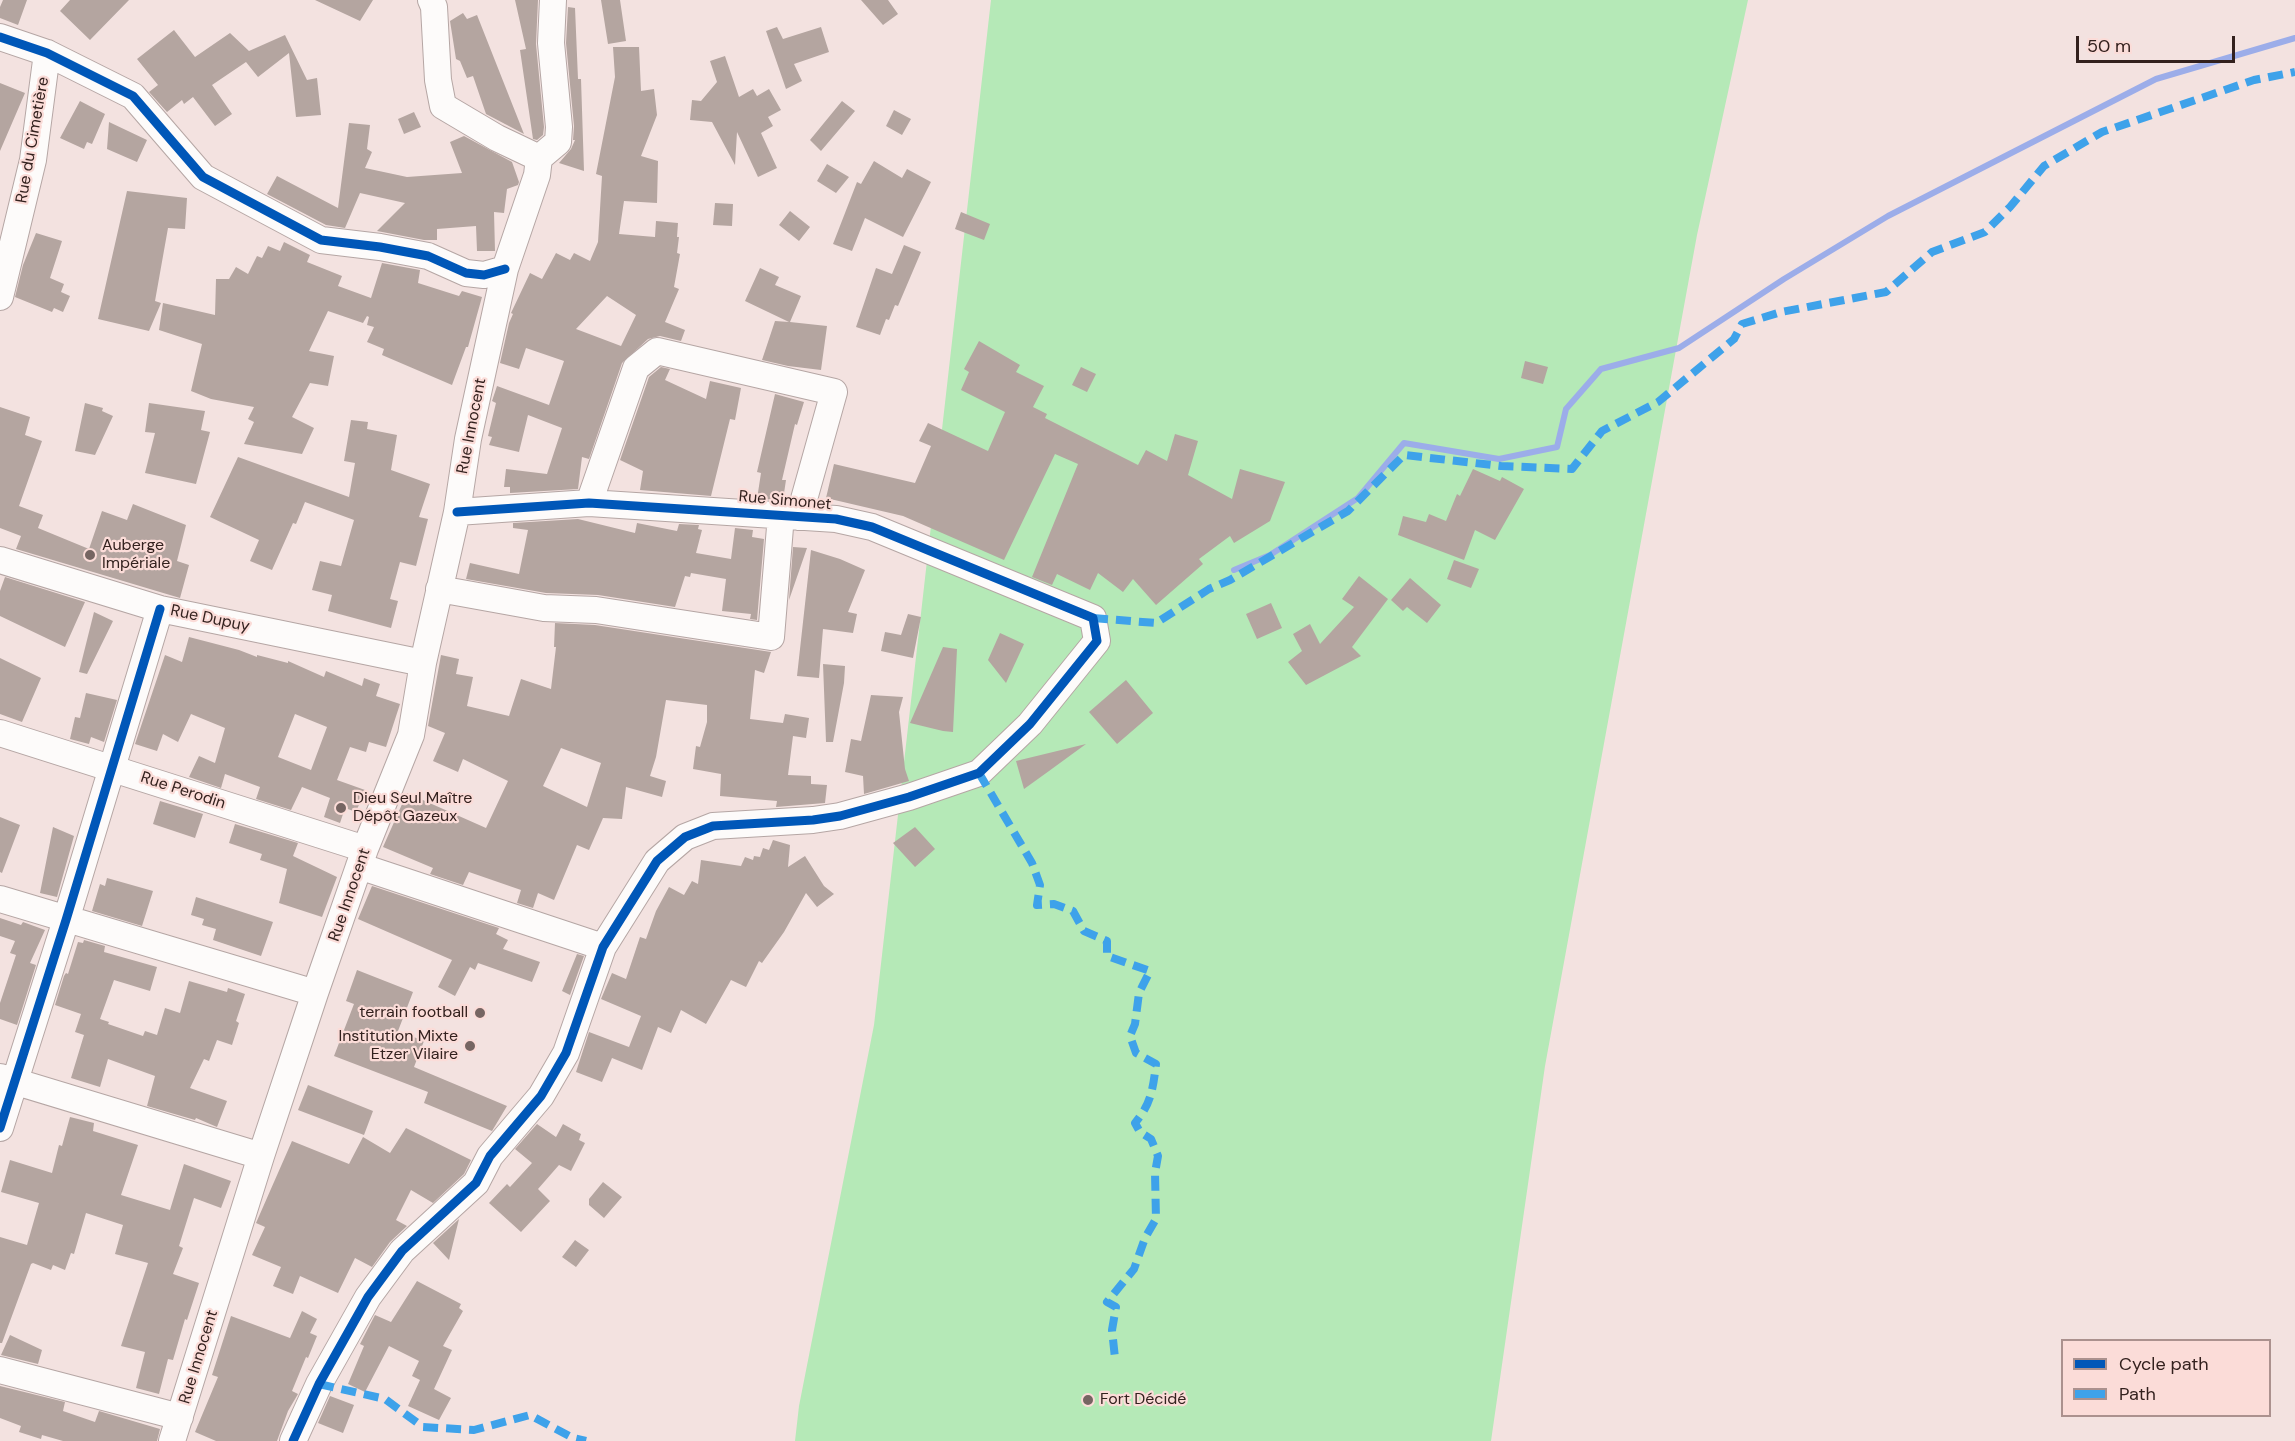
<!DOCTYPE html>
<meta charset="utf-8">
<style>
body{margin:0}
#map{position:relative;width:2295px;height:1441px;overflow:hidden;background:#f3e2e0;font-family:"DM Sans",sans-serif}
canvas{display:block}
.legend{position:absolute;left:2061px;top:1339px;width:210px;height:78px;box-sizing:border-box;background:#fbdcd8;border:2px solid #ab918e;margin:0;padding:8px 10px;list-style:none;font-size:18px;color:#33211e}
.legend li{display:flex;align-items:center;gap:12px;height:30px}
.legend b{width:30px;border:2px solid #ab918e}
.scale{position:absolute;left:2076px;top:36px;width:159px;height:27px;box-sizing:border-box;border:3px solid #33211e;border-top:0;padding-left:8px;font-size:18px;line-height:21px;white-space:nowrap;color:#33211e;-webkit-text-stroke:4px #fbdcd8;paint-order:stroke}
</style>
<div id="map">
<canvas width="2295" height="1441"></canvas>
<ul class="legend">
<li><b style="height:8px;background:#0057b8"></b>Cycle path</li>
<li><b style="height:8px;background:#3ea2ea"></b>Path</li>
</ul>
<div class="scale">50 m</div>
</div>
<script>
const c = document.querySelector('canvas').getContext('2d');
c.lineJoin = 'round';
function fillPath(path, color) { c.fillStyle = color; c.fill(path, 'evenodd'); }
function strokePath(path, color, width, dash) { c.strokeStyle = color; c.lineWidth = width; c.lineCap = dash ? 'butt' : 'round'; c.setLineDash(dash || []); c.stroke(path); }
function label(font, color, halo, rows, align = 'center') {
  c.font = font + ' "DM Sans",sans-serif'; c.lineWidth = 4.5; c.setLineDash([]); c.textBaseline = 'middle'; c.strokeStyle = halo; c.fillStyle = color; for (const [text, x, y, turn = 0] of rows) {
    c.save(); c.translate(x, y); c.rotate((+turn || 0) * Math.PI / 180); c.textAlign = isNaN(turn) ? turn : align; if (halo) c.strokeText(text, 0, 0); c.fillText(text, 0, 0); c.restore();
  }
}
fillPath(new Path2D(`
 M991,0H1748L1697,235L1545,1066L1491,1441H795L799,1406L874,1025Z`), '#b5e9b7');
strokePath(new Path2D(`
 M1234,570L1270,555L1358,498L1404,443L1499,459L1557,447L1566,409L1601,369L1679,348L1784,279L1888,216L2156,79L2295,38`), '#9cade9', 6);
fillPath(new Path2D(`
 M3,0H27L18,25L0,18V7Z
 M70,0H129L90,40L60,11Z
 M315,0H373L360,21Z
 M515,0H538L536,44L544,127L543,135L537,140L533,139L520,50L526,49Z
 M601,0H620L626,41L608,44Z
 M861,0H888L898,14L883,25Z
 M568,7L575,8L578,79H581L584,171L559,163L571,149L575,140H573L574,126L566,43Z
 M463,13L467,19L477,15L524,134L486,114L473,76L467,78L460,61L456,59L450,21Z
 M777,27L783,39L821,27L829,52L794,64L802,81L786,89L766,31Z
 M174,30L195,57L230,33L249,51L285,35L307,80L317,78L321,115L296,117L289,53L258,77L246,62L212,85L232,114L215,126L193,97L184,104L182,100L167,112L149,92L158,85L137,59Z
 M613,47H639L641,91L654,89L657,115L641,156L658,161L657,203L624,201L619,234L655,237L656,221L678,223L677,237H679L677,253L680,254L674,287L679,289L665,322L685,330L681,341L660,336L648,339L622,363L589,459L582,457L578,489L510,493V487H504L506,469L547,474L562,428L528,415L519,452L489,445L492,437L488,436L496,403L492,401L497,386L549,405L564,361L526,348L519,369L500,363L509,323L513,314L511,313L530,273L542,279L556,253L570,260L574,253L590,261L598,242L602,176L596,174L615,77ZM607,296L636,315L621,346L576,329Z
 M725,56L739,97L753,89L757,96L769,89L781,110L768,117L773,126L761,133L777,168L758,177L737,132L735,165L712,122L690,120L692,100L701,101L717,82L710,61Z
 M0,83L25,93L0,151Z
 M80,101L105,114L92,144L87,142L84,149L60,138Z
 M842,101L855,111L821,151L810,140Z
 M894,110L911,119L902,135L886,126Z
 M414,112L421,127L404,134L398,119Z
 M109,122L147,140L137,162L107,149Z
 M349,123L370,125L367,149L372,152L365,168L407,177L462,173L450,142L464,136L512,162L519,182L518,185L507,189L504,213L494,212L495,251H477L476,226L437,229V240H424L377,231L405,203L360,193L345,228L326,225L267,194L277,176L338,208Z
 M874,161L902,178L907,169L931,182L903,237L865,218L852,251L833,244L857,182L861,184Z
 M827,164L849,177L836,193L817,181Z
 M127,191L187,198L185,229L168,228L155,301L161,303L149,331L98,319Z
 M715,203L733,204L732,226L713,225Z
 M790,211L810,227L799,241L779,225Z
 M961,212L990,224L984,240L955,229Z
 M36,233L62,241L50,278L64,284L61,292L70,296L63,312L54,308L52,312L15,297L23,265Z
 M284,242L310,255L307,262L342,276L338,286L371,298L382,263L420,270L418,283L459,296L462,291L482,297L468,347H466L452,385L382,355L384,349L367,342L374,327L367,325L369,317L367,316L363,323L328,311L309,351L334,356L328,386L310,383L292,417L314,428L302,454L244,444L254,422L248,419L254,407L211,399L191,391L202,344L159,330L163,303L215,315L216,279H229L236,267L248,274L257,256L262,258L268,246L280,251Z
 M904,245L921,252L898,306L895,305L889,320L886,319L880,335L856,327L876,268L892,274Z
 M760,268L779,277L775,285L801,296L790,322L827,326L821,370L788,366L762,360L775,321L789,322L745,301Z
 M979,341L1020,365L1016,372L1044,386L1033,407L1047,414L1045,418L1138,465L1146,450L1167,461L1175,434L1198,441L1188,475L1232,499L1240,469L1285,482L1270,521L1234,543L1230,536L1199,559L1203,564L1156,605L1133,579L1123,592L1098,573L1090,590L1057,574L1052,585L1032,577L1078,464L1055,454L1004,560L903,516L826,498L834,464L915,483L931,446L919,441L928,423L988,451L1005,412L961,390L969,372L964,369Z
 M1525,361L1548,367L1543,384L1521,378Z
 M661,367L670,369L665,380L706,399L710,381L741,388L735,420L730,419L711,496L640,490L643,471L620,460L649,377Z
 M1081,367L1096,374L1087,392L1072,385Z
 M775,394L804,402L797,425L795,424L782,480H786L783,500L757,499L761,473L757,472Z
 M85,403L103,408L102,411L113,416L95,455L75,451Z
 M149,403L205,411L201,430L210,432L196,484L145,473L155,433L145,432Z
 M0,407L30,417L25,435L42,441L19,506L43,515L38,528L89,549L102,511L127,520L133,504L186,525L177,561L189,565L180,598L16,549L21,536L0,528Z
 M351,420L368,422L367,429L397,435L391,470L430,484L419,517L428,519L416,566L400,562L390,599L398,601L391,628L328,611L332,595L312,590L320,561L341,566L354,520L305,502L296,524L293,523L272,570L250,561L259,540L210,517L238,457L349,497L355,463L344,461Z
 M1473,469L1500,481L1502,477L1524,489L1495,540L1475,530L1464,560L1398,535L1403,516L1426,522L1429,514L1446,521L1457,494L1460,496Z
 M578,519L635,533L637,523L677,531L679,524L699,525L698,529L702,530L696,553L731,559L735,528L753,530L752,537L764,539L757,620L750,619L751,614L722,611L726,579L691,573L690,577L685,576L675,607L598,595L546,593L466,579L470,563L519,574L528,530L513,528V523Z
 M793,547L807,548L789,600Z
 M811,550L840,559L865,570L848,612L857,614L853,633L823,629L819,678L797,676Z
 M1454,560L1479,569L1471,588L1447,579Z
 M1359,576L1388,599L1352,647L1361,656L1306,685L1288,662L1302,651L1293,634L1310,624L1320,644L1354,607L1342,599Z
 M5,577L85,602L65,647L0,616V591Z
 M1410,578L1441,605L1427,623L1407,607L1403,611L1391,600Z
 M1271,603L1282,628L1257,639L1246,614Z
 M94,612L113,621L87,674L79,672Z
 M908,614L921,617L913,658L881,651L885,632L901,635Z
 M555,623L595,625L771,652L764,673L755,670L750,719L783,723L785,714L809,718L806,738L793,736L788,775L811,776V784L827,785L825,803L776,807L777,801L720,796L721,774L693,769L696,746L700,747L707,722V705L666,700L656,757L650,776L666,781L662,797L626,787L622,819L603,818L589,850L577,845L554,900L538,893L533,908L517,903L521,890L469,872L463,885L430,874L433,868L383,847L407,793L486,828L508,781L463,759L458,772L433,761L445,733L428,726L441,655L459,659L456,674L473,677L467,706L509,716L521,679L551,689L556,647H554ZM561,748L601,763L587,807L543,786Z
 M1000,633L1024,644L1006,683L988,660Z
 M189,637L239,650L257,657V655L288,663V661L324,677L326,671L362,686L364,678L380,684L376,696L400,704L386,747L369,742L366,752L350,747L337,780L365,790L356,812L345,808L340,823L324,817L330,798L302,787L291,810L256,799L260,787L225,774L221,788L189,777L199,756L215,763L225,728L191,714L178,742L163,734L157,751L135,744L165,655L182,662ZM295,714L327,727L311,770L278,757Z
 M943,647L957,649L953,732L943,731L910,723Z
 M0,658L41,678L22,722L0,714Z
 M823,664L845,666L844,683L833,742H826Z
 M1126,680L1153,713L1117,744L1089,712Z
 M86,693L117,700L104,742L91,737L89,744L70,739L75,717L80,718Z
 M871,695L903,697L899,712L905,769L909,781L864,794L863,776L845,772L851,739L861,741Z
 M1086,744L1049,771L1024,789L1016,761Z
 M160,801L203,814L195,838L153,824Z
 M0,817L20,825L2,873L0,872Z
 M235,824L298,843L293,856L337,877L322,917L279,903L287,869L260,860L262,854L229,843Z
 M53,827L74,836L57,897L40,893Z
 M915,827L935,849L915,867L893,843Z
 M773,840L790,845L788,867L805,856L824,886L834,894L817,907L806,893L784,932L762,963L759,961L746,987L731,980L706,1024L681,1010L671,1033L658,1027L642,1070L612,1058L602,1082L576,1072L589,1032L629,1047L641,1016L601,999L612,973L626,979L640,937L646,939L656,911L669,887L684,895L692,881L698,884L701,860L741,866L745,857L753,860L754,856L760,857L763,848L769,850Z
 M107,878L153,891L142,926L92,911L100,884L105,886Z
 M372,886L499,928L496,934L508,940L503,949L540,962L532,982L478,963L475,970L470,967L455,996L438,987L452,960L358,919Z
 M196,897L273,922L261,956L213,940L216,929L202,925L204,919L191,915Z
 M0,918L21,925L23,922L45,930L30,963L36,965L17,1025L0,1019V1003L16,955L10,953L15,941L0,936Z
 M84,940L105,946L104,952L157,967L150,991L114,980L100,1019L109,1022L108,1024L143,1036L145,1031L157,1035L165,1008L180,1013L189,981L227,992L228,988L245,994L236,1021L239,1023L232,1045L217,1040L209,1061L204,1059L190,1088L227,1101L217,1127L196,1118L195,1120L147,1106L155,1076L108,1059L100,1087L71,1078L84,1035L75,1032L81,1014L55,1005L64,976L66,973L68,974L78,942L83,943Z
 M577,954L584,956L570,995L562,991Z
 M357,970L413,992L398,1031L424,1041L414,1067L507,1106L492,1131L424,1103L428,1092L334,1056L354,1004L346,1001Z
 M308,1085L373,1111L364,1135L298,1110Z
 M70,1117L94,1123L93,1131L138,1145L121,1195L170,1210L184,1164L231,1181L221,1208L194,1198L179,1246L183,1248L173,1274L199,1283L187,1320L185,1319L173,1360L168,1359L159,1394L136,1388L145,1352L121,1346L148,1263L115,1254L123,1225L86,1213L74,1254L71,1253L65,1270L53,1265L51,1270L33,1263L31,1264L2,1343H0V1237L27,1245L39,1203L1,1192L10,1160L52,1173L59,1145L62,1146Z
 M537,1124L556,1137L563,1124L581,1134L579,1140L585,1143L571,1171L559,1165L538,1189L550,1201L521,1232L489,1203L507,1184L510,1187L532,1163L515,1149Z
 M406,1128L471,1160L464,1174L433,1203L411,1190L396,1220L407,1226L390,1242L372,1267L355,1258L338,1293L300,1276L293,1294L273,1286L281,1267L252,1255L265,1227L256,1223L292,1141L349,1164L363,1137L390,1153Z
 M603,1182L622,1197L604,1218L589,1205V1199Z
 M459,1219L449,1260L433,1243Z
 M575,1240L589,1250L576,1267L562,1257Z
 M417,1281L461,1304L459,1308L463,1311L443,1346L452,1350L434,1389L451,1398L439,1420L408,1406L420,1380L412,1376L419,1361L389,1346L365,1392L348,1384L364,1346L360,1344L375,1315L391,1322Z
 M302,1311L317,1319L310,1333L317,1336L308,1358L306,1357L292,1391L298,1394L288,1411L277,1441H216L195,1432L218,1377L212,1375L231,1316L290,1338Z
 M10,1335L42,1350L38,1364L1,1355Z
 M0,1386L65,1402L63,1411L95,1422L99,1411L160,1429L157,1441H63L42,1435L41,1439L19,1432L21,1426L0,1418Z
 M330,1396L354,1405L343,1433L318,1423Z`), '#b4a5a0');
const minor = new Path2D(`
 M431,0L434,7L438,80L443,106L497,138L539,158
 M0,37L47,53L133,96L203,177L321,240L380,247L428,256L466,273L484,275L505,269
 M0,297L33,160L47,53
 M589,503L636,368L657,351L834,392L799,517
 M0,560L160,609L423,663
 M439,589L544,608L596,610L771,637L781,515
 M0,733L365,849
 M359,866L603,947
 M0,899L315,993
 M0,1077L261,1156
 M0,1128L66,920L160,609
 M0,1370L180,1417
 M172,1441L261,1156L315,993L365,849L411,735L423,663L457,512L468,439L505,269L537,175L539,158L558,142L559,127L551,43L553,0
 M293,1441L319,1384L368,1297L402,1251L476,1183L490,1156L541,1096L566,1053L603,947L657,861L685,837L713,826L813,820L840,816L909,797L979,773L1030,724L1097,641L1093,618L872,527L836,519L589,503L457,512`);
strokePath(minor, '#b5a6a4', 28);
strokePath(minor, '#fdfbfa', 26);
strokePath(new Path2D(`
 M1093,618L1156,623L1209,589L1230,580L1348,511L1404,455L1501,466L1572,469L1602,431L1658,402L1734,339L1742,324L1781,312L1886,292L1932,252L1985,232L2010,207L2044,166L2102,132L2254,80L2295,72
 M979,773L1032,863L1040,885L1037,905L1054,904L1073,911L1084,931L1107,941V956L1150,971L1139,993L1135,1024L1130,1036L1136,1053L1156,1064C1153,1089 1151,1104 1135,1123L1140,1132L1151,1139L1158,1156L1155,1173L1156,1219L1145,1238L1134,1269L1107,1302L1116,1307L1112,1330L1115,1358
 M319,1384L385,1399L423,1427L474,1430L530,1415L573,1438L586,1441`), '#3ea2ea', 8, [15, 8]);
strokePath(new Path2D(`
 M0,37L47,53L133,96L203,177L321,240L380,247L428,256L466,273L484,275L505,269
 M0,1128L66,920L160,609
 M293,1441L319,1384L368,1297L402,1251L476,1183L490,1156L541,1096L566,1053L603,947L657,861L685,837L713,826L813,820L840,816L909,797L979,773L1030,724L1097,641L1093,618L872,527L836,519L589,503L457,512`), '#0057b8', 9);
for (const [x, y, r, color] of [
 [90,555,6,"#766562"],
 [341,808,6,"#766562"],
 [480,1013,6,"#766562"],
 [470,1046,6,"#766562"],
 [1088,1400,6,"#766562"]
]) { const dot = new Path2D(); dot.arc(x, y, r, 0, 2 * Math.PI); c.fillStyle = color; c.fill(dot); strokePath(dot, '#fbdcd8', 2); }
label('16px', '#33211e', '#fbdcd8', [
 ["Rue du Cimetière",33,140,-80],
 ["Rue Innocent",472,426,-79],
 ["Rue Simonet",785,501,5],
 ["Rue Dupuy",210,619,12],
 ["Rue Perodin",183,791,18],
 ["Rue Innocent",350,895,-71],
 ["Rue Innocent",199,1357,-73]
]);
label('16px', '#33211e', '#fbdcd8', [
 ["Auberge",102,546],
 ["Impériale",102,564],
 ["Dieu Seul Maître",353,799],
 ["Dépôt Gazeux",353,817],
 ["terrain football",468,1013,"right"],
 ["Institution Mixte",458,1037,"right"],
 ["Etzer Vilaire",458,1055,"right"],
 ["Fort Décidé",1100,1400]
], 'left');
</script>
